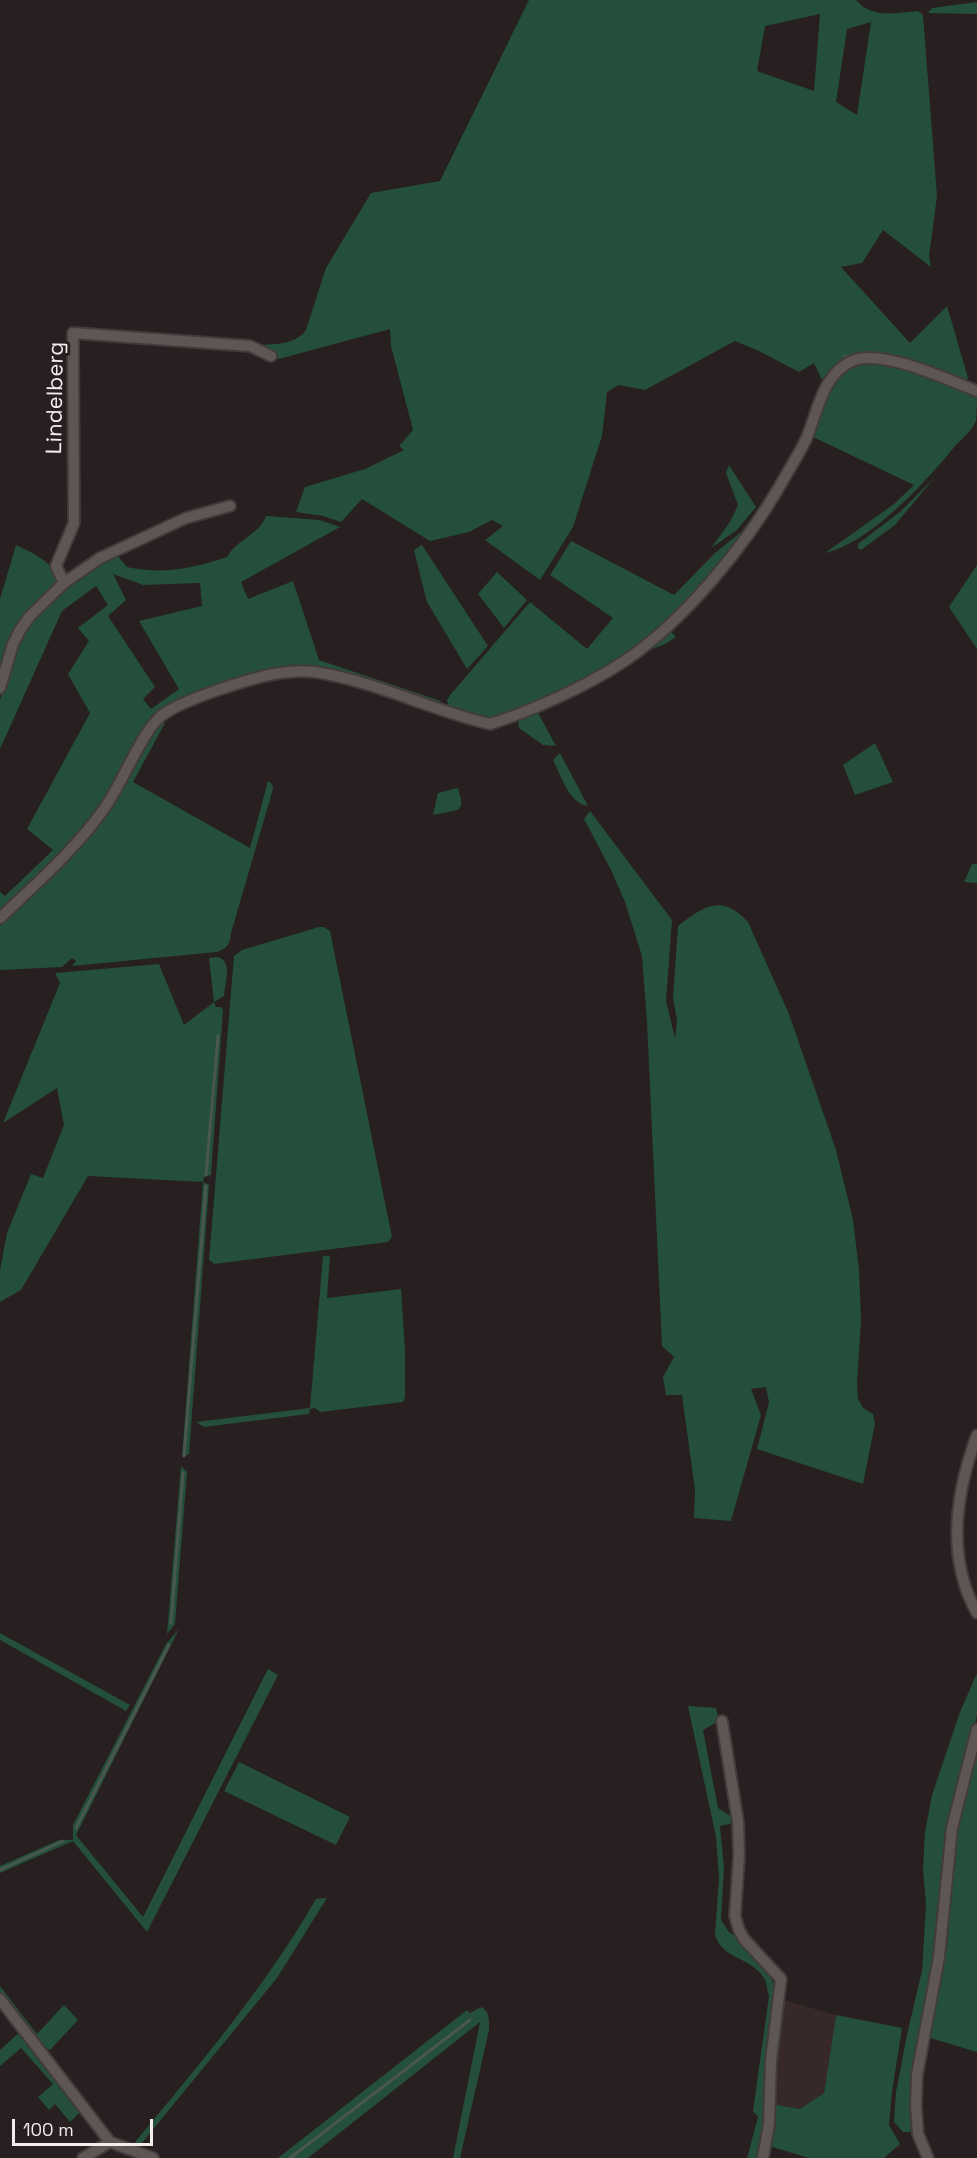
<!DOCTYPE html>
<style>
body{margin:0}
#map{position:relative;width:977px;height:2158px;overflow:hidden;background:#271f20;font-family:"Space Grotesk",sans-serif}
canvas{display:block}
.scale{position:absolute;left:12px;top:2119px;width:141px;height:27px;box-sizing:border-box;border:3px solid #f3eded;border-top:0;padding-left:8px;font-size:18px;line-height:21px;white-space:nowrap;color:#f3eded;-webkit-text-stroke:4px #271f20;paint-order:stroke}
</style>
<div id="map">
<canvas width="977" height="2158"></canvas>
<div class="scale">100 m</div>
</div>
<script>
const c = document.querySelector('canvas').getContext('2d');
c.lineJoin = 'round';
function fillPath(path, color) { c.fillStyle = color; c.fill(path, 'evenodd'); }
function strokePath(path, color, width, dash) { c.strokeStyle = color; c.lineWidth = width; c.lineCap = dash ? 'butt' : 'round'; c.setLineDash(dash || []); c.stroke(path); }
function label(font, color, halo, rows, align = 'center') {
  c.font = font + ' "Space Grotesk",sans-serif'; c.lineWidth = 6; c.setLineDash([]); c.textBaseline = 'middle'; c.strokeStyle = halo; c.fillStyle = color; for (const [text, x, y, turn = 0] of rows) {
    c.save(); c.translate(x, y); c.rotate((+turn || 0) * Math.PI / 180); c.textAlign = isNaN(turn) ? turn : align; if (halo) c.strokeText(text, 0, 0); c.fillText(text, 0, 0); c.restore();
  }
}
fillPath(new Path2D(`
 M781,1999L836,2015L824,2093L800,2109L772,2104Z`), '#372929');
fillPath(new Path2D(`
 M529,0H856C872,19 896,13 918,11L923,15L937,196L929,256L931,267L883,230L862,263L841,267L910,343L947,306L968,378L963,382L853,357L833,366L822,380L814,363L799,372L759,351L735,341L645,390L619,385L607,392L602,436L573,527L540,580L485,540L503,526L492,520L469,532L430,541L362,499L341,522L323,516L296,512L305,487L365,469L404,450L399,446L413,430L391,346L390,329L279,359L269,350L259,345C276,344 295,345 306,330L326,268L371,193L440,181ZM820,14L814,91L757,71L765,26ZM871,22L857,115L836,102L847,29Z
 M977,2V14L928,13L932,8Z
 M855,362H891L977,394C977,402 977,415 976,421C972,430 962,439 955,446C926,482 870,543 825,553L894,504L914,485L811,436L830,385Z
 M729,465L756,507L737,530L711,548L730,522L738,505L726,473Z
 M935,477L895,525L861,550L858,548V544L901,511Z
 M759,509L761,511L739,542L687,602L659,629L624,657L514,713L493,720L449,708L447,700L451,694L530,602L587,649L613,618L550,575L571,541L674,595L715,553L741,532Z
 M266,516L320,520L340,527L241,582L248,599L293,581L319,660L441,701L436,704L303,666L158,714L120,779L85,829L0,914V892L5,896L53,850L27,829L90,713L68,674L89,641L78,628L108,605L96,586L62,611L0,749V700L16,646L32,618L83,573L117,555L127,567C161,575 195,568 227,557C237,539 259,535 266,516ZM113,574L143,585L200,583L202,606L139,621L179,689L151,709L143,699L155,687L108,616L126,600Z
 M16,545C30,552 56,562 56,581C56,590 43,596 39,603C25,627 13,653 0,678V599Z
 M422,545L488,646L467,669L427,602L414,550Z
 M977,565V649L949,607Z
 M497,572L527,600L504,628L478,594Z
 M669,629L676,637L665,644L642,653Z
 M536,709L556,746L543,745L519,728C516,716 527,714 536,709Z
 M159,723H165L133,782L250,848L268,781L272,784L273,789L231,933C230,945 227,948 217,952L72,966L76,961L72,958L62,967L0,970V921L60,864Z
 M875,743L893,782L855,795L843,765Z
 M560,753L588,806C569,804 561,775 553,760Z
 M458,788C459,795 465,804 458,810L433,815L438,793Z
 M590,811L672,920L666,1001L675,1038L677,1020L673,998L678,926C704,905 723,894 748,922L789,1014L836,1150L853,1220L859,1269L861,1320L857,1383L858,1399L863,1408L873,1414L875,1423L863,1484L757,1449L769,1402L766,1387L751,1389L761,1415L731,1521L694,1518L695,1490L682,1395H666L663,1377L674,1357L662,1346L647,1022L642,956L625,902L611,870L584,819Z
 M972,864H977V883L964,882Z
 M319,927H324L330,931L392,1237L388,1242L214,1264L209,1260L234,956L242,950Z
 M218,957C233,962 225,983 224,996L214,1002L216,1007H221L223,1010L211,1175L204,1177L203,1182L209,1185L189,1454L182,1457L203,1182L88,1176L21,1290L0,1302V1270L7,1233L31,1174L43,1178L64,1125L57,1088L3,1123L60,983L55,973L159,964L184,1025L214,1002L209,958Z
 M323,1256H330L327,1298L401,1289L405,1349V1397L403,1402L320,1412L315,1408L310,1409L309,1414L204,1427L196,1422L310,1408Z
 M181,1466L187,1472L175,1624L167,1634Z
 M179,1629L76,1835L143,1917L268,1669L278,1675L147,1932L73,1841L0,1873V1866L59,1840H73V1825L166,1644Z
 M0,1633L130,1705L126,1711L0,1640Z
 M977,1673V1716L948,1829L935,1957L910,2099L914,2129L910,2132H903L894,2122L896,2092L908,2030L922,1971L926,1905L923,1869L925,1832L932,1795L960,1712Z
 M688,1706L716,1708L719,1721L703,1730L718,1808L732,1817L733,1823L720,1826L724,1868L721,1920L729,1932L741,1939L768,1972L775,1987L766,2125L760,2158H747L758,2117L753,2111L769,1996C767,1990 767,1982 764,1978C751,1957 722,1959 715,1935L719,1879L716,1837Z
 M977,1748V2052L927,2037L959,1819Z
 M239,1762L350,1817L336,1845L224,1791Z
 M327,1898L277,1978L137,2149L135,2142C200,2064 265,1987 316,1899Z
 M0,1986L37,2034L64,2005L78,2020L50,2050L39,2045L0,1994Z
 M481,2007C490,2011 489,2021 489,2030L460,2158H453L480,2022L308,2158H278L467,2010L470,2013Z
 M836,2015L902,2028L892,2092L889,2125L900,2144L884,2158H809L769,2146L772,2104L800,2109L824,2093Z
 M21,2031L82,2110L70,2122L55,2104L49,2110L38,2097L53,2084L21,2048L0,2066V2050Z`), '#244f3c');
strokePath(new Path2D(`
 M844,357L868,352L881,354
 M206,1175L218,1036
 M184,1456L206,1186
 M171,1623L183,1473
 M76,1828L169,1645
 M0,1870L63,1841
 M290,2158L470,2020`), '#4a5650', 3);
const street = new Path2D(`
 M64,583L56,566L74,523L73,333L250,346L271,356
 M0,688L13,644L20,630L30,616L64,583L100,558L186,518L230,506
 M0,918C37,883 77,848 106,806C122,783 142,732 161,716C181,700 253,677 280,673C293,671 307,670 321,673C379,683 433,711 490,724C532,711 589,685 626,660C684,621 746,545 781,484C789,469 800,453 807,437C818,410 823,374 852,361C881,348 948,380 977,391
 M977,1435C956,1492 946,1558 977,1613
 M722,1721L738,1822L739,1856L735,1916L739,1930L744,1939L781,1979L771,2061L769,2124L763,2158
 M0,1999L110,2142L153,2158
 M83,2158L110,2142
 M928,2158L918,2134L916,2106L917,2075L939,1957L952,1828L977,1729`);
strokePath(street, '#423b3c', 14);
strokePath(street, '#5e5555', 10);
label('22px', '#f3eded', '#271f20', [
 ["Lindelberg",56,398,-89]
]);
</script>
